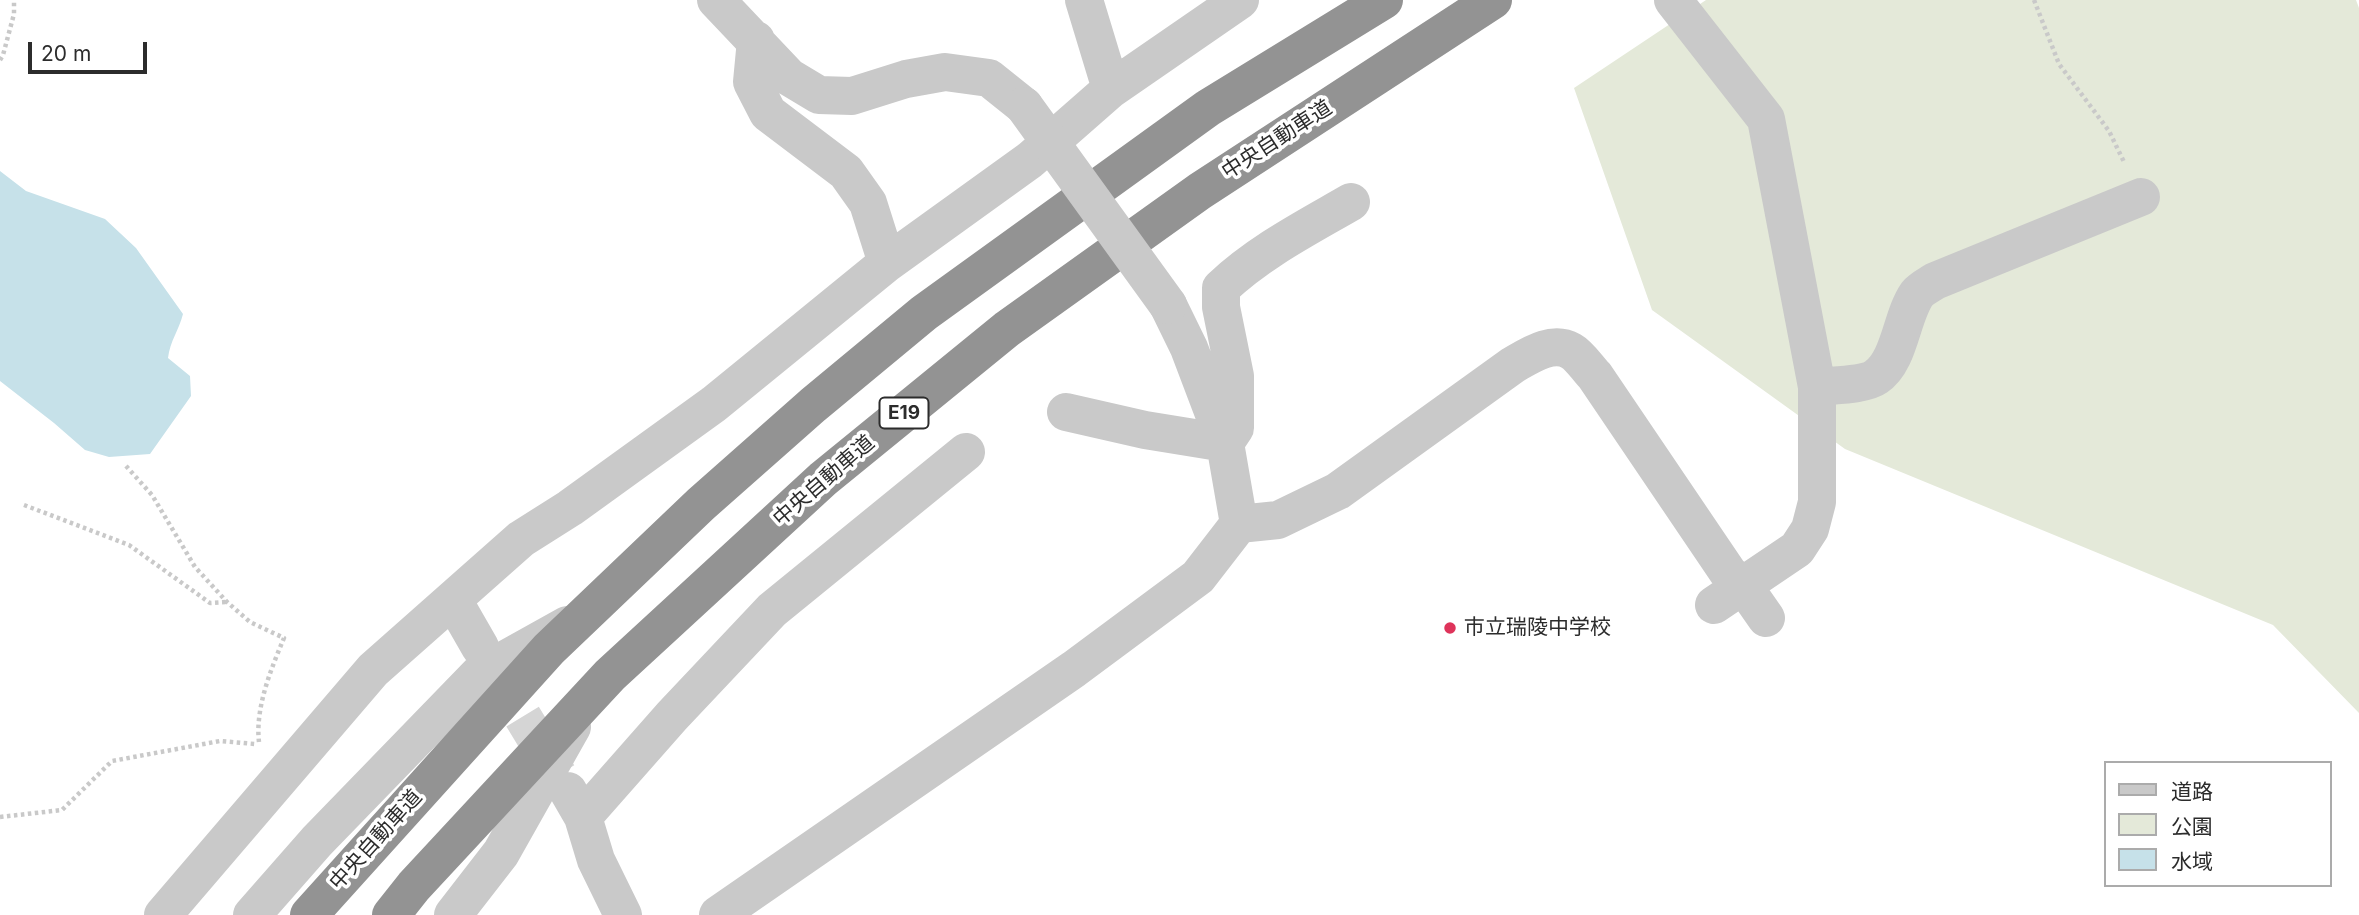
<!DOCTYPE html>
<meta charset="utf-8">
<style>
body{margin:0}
#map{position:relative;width:2359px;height:915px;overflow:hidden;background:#fff;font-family:Inter,"Noto Sans JP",sans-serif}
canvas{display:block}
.legend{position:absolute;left:2104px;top:761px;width:228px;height:126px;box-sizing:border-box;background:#fff;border:2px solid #ababab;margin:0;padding:9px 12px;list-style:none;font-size:21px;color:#2c2c2c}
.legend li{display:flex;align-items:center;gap:14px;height:35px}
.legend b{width:35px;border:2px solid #ababab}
.scale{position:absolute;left:28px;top:42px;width:119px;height:32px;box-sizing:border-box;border:4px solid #2c2c2c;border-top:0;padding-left:9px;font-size:21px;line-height:24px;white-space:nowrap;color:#2c2c2c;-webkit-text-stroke:5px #fff;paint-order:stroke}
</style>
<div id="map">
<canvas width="2359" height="915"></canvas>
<ul class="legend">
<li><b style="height:9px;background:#c9c9c9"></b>道路</li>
<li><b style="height:19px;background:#e4e9d9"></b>公園</li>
<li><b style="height:19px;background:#c6e1e9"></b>水域</li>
</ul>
<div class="scale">20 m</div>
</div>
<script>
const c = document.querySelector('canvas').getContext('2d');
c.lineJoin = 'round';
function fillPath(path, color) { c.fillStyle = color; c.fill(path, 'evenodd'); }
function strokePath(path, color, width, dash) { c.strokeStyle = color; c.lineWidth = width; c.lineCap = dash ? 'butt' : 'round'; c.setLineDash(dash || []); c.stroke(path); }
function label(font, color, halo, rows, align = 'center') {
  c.font = font + ' Inter,"Noto Sans JP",sans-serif'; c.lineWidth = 7; c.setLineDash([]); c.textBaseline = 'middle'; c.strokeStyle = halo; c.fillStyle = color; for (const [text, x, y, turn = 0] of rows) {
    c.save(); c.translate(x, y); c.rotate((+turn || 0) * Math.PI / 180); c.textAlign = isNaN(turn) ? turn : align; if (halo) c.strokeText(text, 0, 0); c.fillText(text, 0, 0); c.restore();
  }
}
fillPath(new Path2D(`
 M1706,0H2356L2359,8V713L2273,625L1845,449L1652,310L1574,88Z`), '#e4e9d9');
fillPath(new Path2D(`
 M0,171L26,191L105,219L136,248L183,314C179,330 170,341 168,358L190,376L191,396L150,454L109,457L85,450L54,423L0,381Z`), '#c6e1e9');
strokePath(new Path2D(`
 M493,668L558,775`), '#d5d5d5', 38, [38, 19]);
strokePath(new Path2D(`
 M2034,0L2059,64L2109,131L2124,162
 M0,60L3,55L14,14V0
 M126,466L152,495L195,567L227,602L250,622L284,638C271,669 255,708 259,742
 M24,505L129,545L210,603L227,602
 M0,817L62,810L112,761L220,741L255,744`), '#c9c9c9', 4.5, [3.5, 3.5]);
strokePath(new Path2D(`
 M716,0L789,77L819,95L852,96L906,79L945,72L989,78L1024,106
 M1084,0L1111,89
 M1673,0L1766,119L1817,387V502L1810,529L1797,549L1714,605
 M756,40L752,82L768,113L846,172L868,203L887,263L1030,160L1111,89L1240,0
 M1168,305L1189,348L1225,443L1239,524
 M1817,387C1832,385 1865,385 1876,377C1900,361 1901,317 1917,294C1921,289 1929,285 1935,281L2141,197
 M1066,412L1145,430L1225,443L1235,428V376L1221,307V288C1259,252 1306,228 1351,202
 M453,600L480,647
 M568,791L583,817L596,860L623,915
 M583,817L672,716L772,610L966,452
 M163,915L373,670L521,539L570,508L714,404L887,263
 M252,915L317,841L479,674L567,625
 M453,915L501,853L572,727
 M718,915L1074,669L1198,577L1239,524L1278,520L1338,491L1513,365C1529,356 1552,340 1571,351C1580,356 1588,369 1595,376L1729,574L1743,585L1766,618`), '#c9c9c9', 38);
strokePath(new Path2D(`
 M309,915L549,649L701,504L813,405L924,313L1208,108L1384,0
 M391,915L414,886L610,675L823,479L1007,329L1200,191L1493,0`), '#939393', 38);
strokePath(new Path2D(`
 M1024,106L1168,305`), '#c9c9c9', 38);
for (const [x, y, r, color] of [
 [1450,628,7,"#de335a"]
]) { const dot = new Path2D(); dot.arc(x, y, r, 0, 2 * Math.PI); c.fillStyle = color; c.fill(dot); strokePath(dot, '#fff', 2.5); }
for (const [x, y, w] of [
 [904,413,49]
]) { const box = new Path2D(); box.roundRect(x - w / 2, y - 15.5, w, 31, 5); c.fillStyle = '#fff'; c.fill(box); strokePath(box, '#2c2c2c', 2); }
label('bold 19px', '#2c2c2c', null, [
 ["E19",904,413]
]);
label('21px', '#2c2c2c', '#fff', [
 ["中央自動車道",1277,140,-33],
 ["中央自動車道",824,481,-41],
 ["中央自動車道",376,840,-48]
]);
label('21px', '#2c2c2c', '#fff', [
 ["市立瑞陵中学校",1464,628]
], 'left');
</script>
